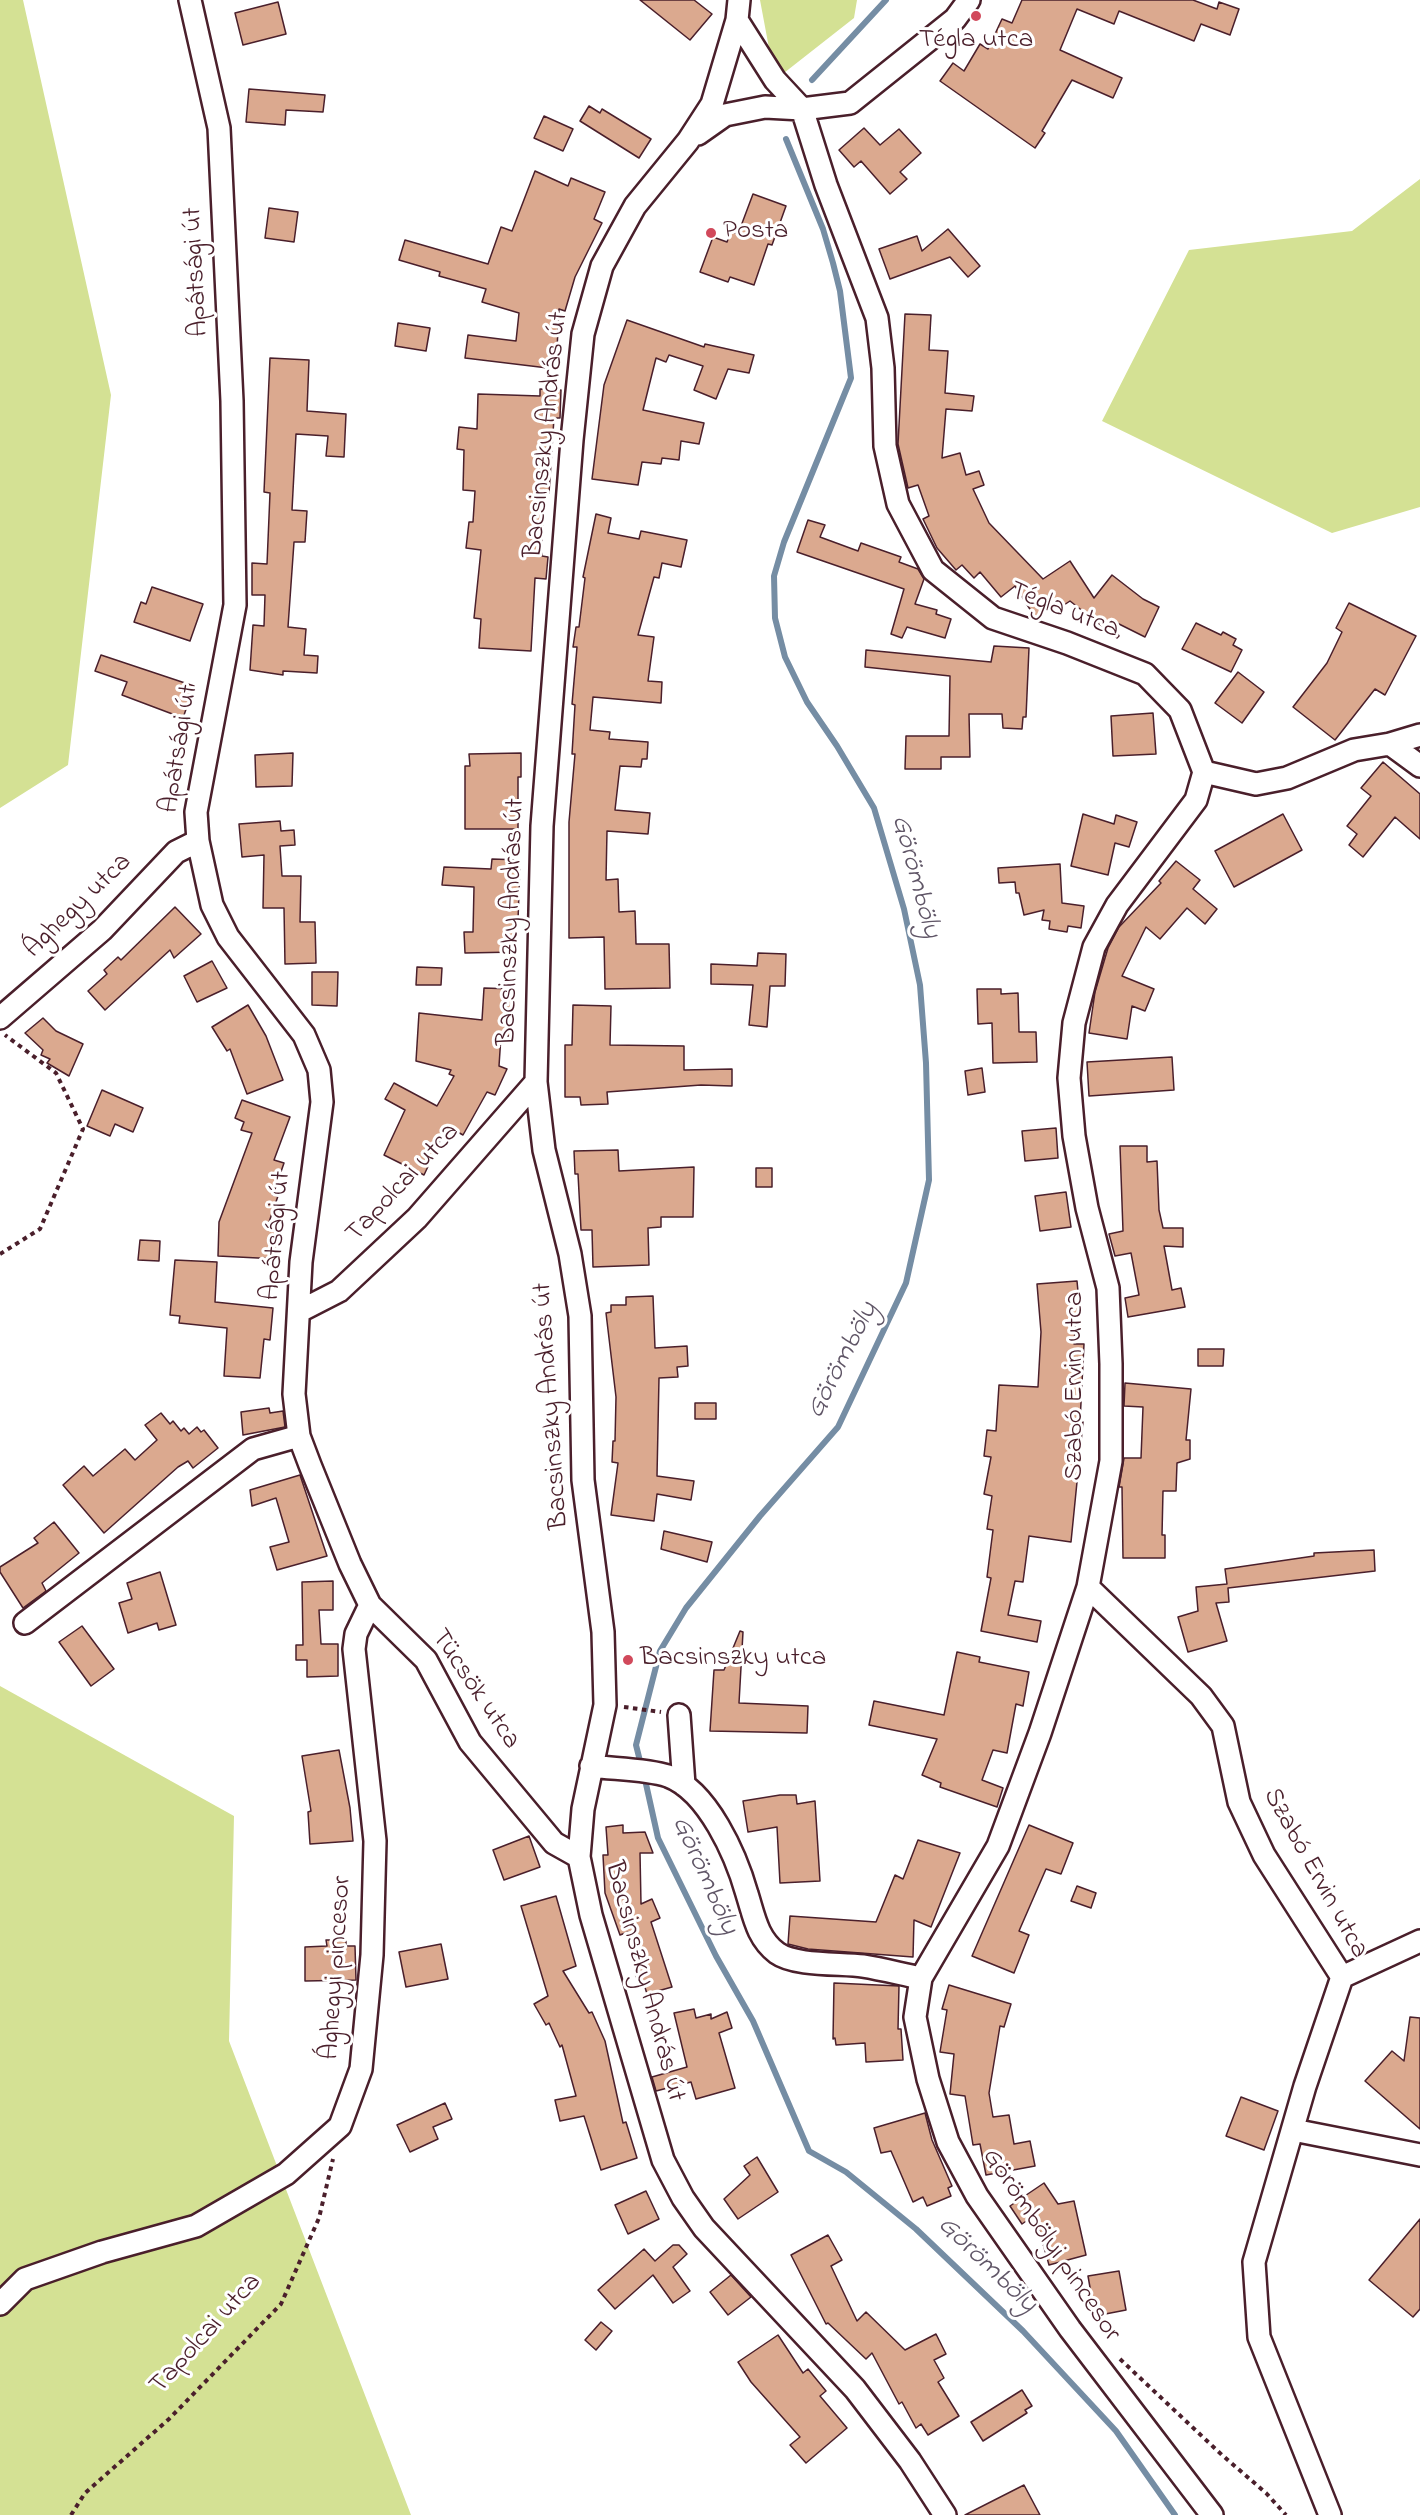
<!DOCTYPE html>
<meta charset="utf-8">
<style>
body{margin:0}
canvas{display:block;background:#fff}
</style>
<canvas width="1420" height="2515"></canvas>
<script>
const c = document.querySelector('canvas').getContext('2d');
c.lineJoin = 'round';
function fillPath(path, color) { c.fillStyle = color; c.fill(path, 'evenodd'); }
function strokePath(path, color, width, dash) { c.strokeStyle = color; c.lineWidth = width; c.lineCap = dash ? 'butt' : 'round'; c.setLineDash(dash || []); c.stroke(path); }
function label(font, color, halo, rows, align = 'center') {
  c.font = font + ' "Indie Flower",sans-serif'; c.lineWidth = 6; c.setLineDash([]); c.textBaseline = 'middle'; c.strokeStyle = halo; c.fillStyle = color; for (const [text, x, y, turn = 0] of rows) {
    c.save(); c.translate(x, y); c.rotate((+turn || 0) * Math.PI / 180); c.textAlign = isNaN(turn) ? turn : align; if (halo) c.strokeText(text, 0, 0); c.fillText(text, 0, 0); c.restore();
  }
}
fillPath(new Path2D(`
 M0,0H23L111,395L68,765L0,808Z
 M760,0H857L854,18L775,80Z
 M1420,179V507L1332,533L1102,421L1189,250L1352,231Z
 M0,1686L234,1816L229,2041L411,2515H0Z`), '#d4e194');
strokePath(new Path2D(`
 M812,80L886,0
 M641,1765L636,1745L660,1651L686,1608L760,1516L838,1427L906,1283L929,1180L926,1063L920,985L904,909L874,808L837,746L807,702L785,657L775,618L774,576L784,542L851,378L840,291L833,263L823,229L786,139
 M644,1775L658,1838L716,1956L753,2021L809,2151L846,2172L916,2229L1023,2331L1116,2431L1175,2515`), '#758da4', 6);
const building = new Path2D(`
 M640,0H694L712,14L690,40Z
 M1022,0H1193L1217,9L1219,2L1239,9L1230,35L1201,24L1194,41L1119,11L1114,24L1077,9L1060,50L1122,78L1113,98L1072,80L1042,131L1045,133L1035,148L940,81L953,63L964,71L980,44L988,49L1002,19L1012,23Z
 M278,2L286,34L243,45L235,13Z
 M249,89L325,95L323,112L286,110L285,125L246,122Z
 M589,106L600,113L602,109L651,139L639,158L580,121Z
 M544,116L573,129L563,151L534,138Z
 M864,128L880,145L899,129L921,153L900,172L907,179L890,194L861,161L854,167L839,150Z
 M535,171L568,186L571,178L605,192L594,219L602,223L575,277L565,311L559,309L556,369L465,358L468,335L516,341L519,313L482,302L486,289L439,276L440,272L399,260L405,240L488,264L501,227L512,231Z
 M753,194L786,206L772,245L768,244L754,285L730,277L728,282L700,272L713,237L727,242L731,231L738,234Z
 M269,208L298,212L294,242L265,238Z
 M948,229L980,266L968,277L950,257L890,279L879,249L917,236L922,251Z
 M905,314L931,315L929,350L948,351L945,393L974,396L972,411L946,409L942,458L960,453L966,475L979,471L984,485L973,489L989,523L1043,579L1070,561L1094,598L1112,575L1143,599L1159,607L1145,637L1113,621L1111,623L1119,636L1117,638L1070,601L1052,613L1048,608L1035,617L1015,586L1001,597L980,572L974,578L962,565L956,570L937,548L923,519L929,516L918,485L908,488L898,444Z
 M627,320L704,347L705,344L754,355L749,373L728,369L716,399L694,390L703,366L669,355L666,362L656,358L643,410L704,423L699,444L681,441L679,460L662,458L661,464L642,462L638,485L592,479L604,385Z
 M398,323L430,328L426,351L395,346Z
 M270,358L309,360L307,411L346,414L344,457L326,456L328,436L296,434L292,510L307,511L305,542H294L288,627L306,629L304,655L318,656L317,673L283,671V675L250,670L253,625L264,626L265,595H252V563L267,564L270,493L264,492Z
 M540,389L561,390L560,418H554L549,493H545L542,539V556L548,557L546,579L535,578L531,651L479,648L481,619L474,618L481,550L466,548L469,522H473L475,491L463,490L464,450L457,449L459,427L477,429L478,394L540,396Z
 M596,514L611,518L608,533L639,539L641,531L687,540L681,567L662,563L659,578L654,577L638,635L654,637L648,681L662,682L661,703L593,697L590,730L610,732L609,739L648,742L647,759H642L641,767L620,766L615,810L650,813L648,834L607,831L606,880L618,879L619,912L635,911L636,944H669L670,988L605,989L604,937L569,938V822L575,754H572L575,705L572,704L577,647H573L576,627H579L585,578L583,577Z
 M808,520L825,525L820,537L858,551L861,543L901,557L899,562L918,569L924,579L915,604L937,610L936,614L951,619L945,638L907,627L902,638L891,634L904,589L797,552Z
 M152,587L203,604L190,641L134,622L141,602L146,604Z
 M1349,603L1416,636L1385,695L1375,689L1335,740L1293,707L1327,663L1342,632L1336,628Z
 M1196,623L1221,635L1223,632L1236,639L1233,645L1242,650L1231,672L1182,649Z
 M994,646L1029,648L1026,717H1023L1022,729L1003,728L1002,714H969L970,757H941V769H905L906,736H949L950,676L865,667L866,650L991,662Z
 M101,655L194,686L183,718L122,695L127,682L95,671Z
 M1238,672L1264,692L1242,723L1215,703Z
 M1153,713L1156,754L1113,756L1111,716Z
 M293,753L292,786L256,787L255,755Z
 M521,753V777H518V829H465V766H470L469,754Z
 M1383,762L1420,794V839L1395,817L1363,857L1349,845L1357,834L1347,826L1371,796L1361,788Z
 M1083,814L1114,824L1116,815L1137,822L1129,847L1115,843L1108,875L1071,866Z
 M1283,814L1302,850L1234,887L1215,851Z
 M280,821L281,831L294,830L295,845L280,846L282,876H301L300,922H315L316,963L285,964L284,908H263L264,855L242,857L239,824Z
 M492,859L520,860L518,921H515L516,952L465,953L464,932H473L474,887L442,885L444,867L491,869Z
 M1176,861L1200,880L1193,889L1217,909L1205,924L1187,908L1160,939L1146,927L1122,976L1154,989L1145,1011L1132,1006L1127,1039L1089,1033L1095,992L1108,948L1119,927L1161,883L1159,881Z
 M1060,864L1062,903L1084,906L1081,928L1068,926L1067,932L1049,929L1050,921L1042,920L1044,910L1024,915L1019,893H1016L1015,882L999,883L998,868Z
 M175,907L201,934L174,958L170,950L105,1010L88,991L107,974L104,970L118,957L121,960Z
 M758,953L786,954L785,986H770L767,1027L749,1025L753,985L711,984V964L757,966Z
 M212,961L227,988L197,1002L184,976Z
 M417,967L442,968L441,985H416Z
 M312,972H338L337,1006L312,1005Z
 M484,988L514,989L510,1036H501L499,1066L507,1069L495,1095L487,1092L463,1135L447,1126L424,1175L384,1155L405,1110L385,1099L394,1083L437,1106L454,1076L449,1074L451,1070L416,1061L419,1013L482,1020Z
 M977,989H1001V994L1018,993L1019,1032H1036L1037,1062L993,1063L992,1023L978,1024Z
 M248,1005L266,1036L283,1080L247,1094L230,1049L227,1051L212,1027Z
 M573,1005L611,1006L610,1045L684,1046V1070L732,1069V1086L701,1085L607,1092L608,1104L581,1105L580,1097H565V1045H572Z
 M43,1018L56,1031L83,1044L69,1076L47,1063L50,1059L41,1055L43,1050L25,1033Z
 M1172,1057L1174,1090L1089,1096L1087,1062Z
 M982,1068L985,1092L968,1095L965,1071Z
 M102,1090L143,1108L133,1132L115,1124L110,1136L87,1126Z
 M242,1100L290,1117L274,1160L284,1163L273,1195L278,1196L268,1225L279,1226L278,1259L218,1256L219,1222L252,1133L241,1130L244,1122L235,1118Z
 M1056,1128L1058,1158L1025,1161L1022,1131Z
 M1120,1146H1147V1162L1157,1161L1159,1210L1163,1228H1183V1247L1164,1246L1172,1290L1181,1288L1185,1307L1128,1317L1125,1298L1139,1295L1131,1253L1115,1256L1109,1234L1123,1231Z
 M618,1150L619,1171L694,1167L693,1217H661V1227L648,1228L649,1265L593,1267L592,1230H581L578,1174H575L574,1151Z
 M756,1168H772V1187H756Z
 M1066,1192L1071,1227L1040,1231L1035,1196Z
 M140,1240L160,1241L159,1261L138,1260Z
 M175,1260L217,1262L215,1302L273,1308L270,1340L264,1339L260,1378L224,1376L227,1328L179,1323L180,1316L170,1315Z
 M1077,1281L1080,1313L1076,1314L1074,1344H1084L1080,1422H1083L1071,1542L1029,1536L1023,1582L1015,1581L1008,1615L1041,1621L1037,1642L981,1631L991,1578L987,1577L993,1530L987,1529L992,1496L984,1494L991,1457L984,1456L987,1430L996,1431L999,1385L1038,1387L1041,1332L1037,1284Z
 M653,1296L655,1348L687,1346L688,1366L677,1367L678,1377L659,1378L657,1476L694,1481L691,1500L657,1494L654,1521L611,1515L618,1463L612,1462L613,1441H615L616,1397L606,1313L611,1312V1305H626V1297Z
 M1198,1349H1224L1223,1366H1198Z
 M1125,1383L1191,1389L1186,1440H1190V1459L1177,1463L1176,1491H1163L1162,1535H1165V1558H1123L1122,1487H1119L1124,1458H1141L1143,1407L1124,1406Z
 M695,1403H716V1419H695Z
 M269,1408L270,1413L283,1411L285,1427L243,1435L241,1412Z
 M161,1413L170,1424L173,1421L181,1431L184,1428L189,1434L197,1427L201,1432L204,1430L218,1448L193,1468L188,1461L178,1467L104,1533L63,1485L84,1466L93,1476L125,1449L135,1460L157,1440L145,1425Z
 M300,1475L327,1556L277,1570L270,1547L289,1542L276,1498L252,1506L250,1490Z
 M54,1522L79,1553L42,1583L46,1591L23,1608L0,1572V1567L38,1543L34,1538Z
 M664,1531L712,1542L707,1562L661,1549Z
 M1374,1550L1375,1571L1228,1588L1229,1602L1216,1603L1227,1641L1188,1652L1178,1617L1198,1611L1196,1587L1227,1584L1225,1569L1314,1556V1553Z
 M160,1572L176,1625L159,1630L157,1623L128,1633L119,1603L132,1599L127,1583Z
 M333,1581V1610H319L321,1644H338V1676L307,1677V1660H296V1645H303L302,1582Z
 M82,1626L114,1669L91,1686L59,1642Z
 M740,1631L743,1632L739,1703L808,1706L807,1733L710,1731L714,1670H724Z
 M957,1652L980,1657L979,1662L1029,1672L1023,1706L1016,1704L1007,1753L993,1750L982,1780L1003,1788L997,1807L940,1787L941,1783L922,1775L937,1739L869,1725L874,1701L944,1715Z
 M339,1750L350,1808L353,1841L310,1844L308,1812L311,1811L302,1756Z
 M780,1795H796L797,1804L815,1801L820,1881L780,1883L777,1827L748,1832L743,1801Z
 M623,1825V1833L645,1832L653,1853H640L641,1904L652,1899L660,1918L651,1922L672,1987L647,1994L644,1984L639,1985L634,1970L640,1968L628,1932L620,1935L605,1893L603,1855H608L606,1827Z
 M1029,1825L1073,1843L1061,1874L1046,1869L1019,1931L1029,1935L1014,1973L972,1956Z
 M529,1836L540,1867L504,1880L493,1850Z
 M918,1840L960,1853L931,1927L914,1920L913,1957L808,1949L788,1944L790,1916L876,1922L895,1875L903,1879Z
 M1077,1886L1096,1893L1091,1908L1071,1901Z
 M556,1896L576,1966L563,1971L589,2013L592,2012L605,2041L623,2123L626,2122L637,2158L601,2170L584,2116L560,2121L555,2100L576,2096L562,2045L560,2047L549,2023L546,2025L534,2004L548,1996L521,1906Z
 M326,1940H346V1946H355L356,1980L305,1981V1947L327,1946Z
 M441,1944L448,1979L406,1987L399,1952Z
 M834,1983L899,1986L898,2029H901L903,2060L866,2062L865,2043L836,2045L835,2038L833,2039Z
 M949,1985L1011,2004L1004,2027L1000,2026L989,2093L993,2117L1009,2115L1014,2144L1030,2141L1035,2166L986,2175L980,2144L973,2145L965,2096L950,2094L954,2054L940,2052L947,2010L942,2009Z
 M694,2009L696,2018L711,2014V2019L727,2012L732,2028L719,2033L735,2088L696,2099L691,2082L656,2091L652,2077L687,2067L674,2013Z
 M1410,2017L1420,2018V2129L1365,2081L1392,2051L1404,2061Z
 M1241,2097L1278,2111L1264,2150L1226,2136Z
 M445,2103L452,2119L433,2127L438,2139L410,2152L397,2125Z
 M925,2113L932,2140L952,2186L948,2188L951,2196L927,2206L923,2197L913,2202L891,2151L881,2153L874,2128Z
 M757,2157L778,2192L738,2219L724,2199L750,2175L744,2166Z
 M1044,2183L1058,2204L1074,2201L1086,2255L1049,2265L1035,2215L1022,2224L1010,2206Z
 M646,2191L659,2219L628,2234L615,2205Z
 M1420,2219V2309L1413,2317L1369,2280Z
 M828,2235L842,2260L831,2266L857,2321L866,2312L905,2350L936,2334L946,2354L934,2360L944,2378L938,2382L959,2416L928,2435L921,2424L916,2428L902,2402L899,2404L872,2353L866,2359L828,2323L826,2324L791,2255Z
 M673,2245H679L687,2254L673,2267L690,2291L673,2303L653,2275L615,2309L598,2290L644,2249L655,2261Z
 M1119,2271L1126,2310L1095,2316L1088,2276Z
 M731,2275L751,2297L728,2315L710,2292Z
 M601,2322L612,2331L596,2350L585,2340Z
 M778,2335L803,2373L808,2369L826,2391L820,2396L847,2428L806,2463L790,2445L800,2437L751,2382L738,2362Z
 M1022,2390L1032,2406L1025,2410L1027,2413L983,2441L971,2422Z
 M1024,2485L1040,2515H965Z`);
fillPath(building, '#dba98f');
strokePath(building, '#4a1f2b', 1.5);
const minor = new Path2D(`
 M190,0L219,128L232,401L235,605L196,812L198,841L212,905L228,937L304,1035L319,1070L322,1102L301,1262L294,1394L299,1436L310,1465L350,1564L370,1605L426,1660L470,1742L554,1843L579,1857
 M739,0L737,20L712,104L688,141L635,206L602,266L583,334L572,440L542,826L536,1082L544,1150L570,1254L580,1316L583,1480L603,1632L605,1705L583,1809L579,1857L591,1915L663,2160L683,2198L704,2228L855,2389L910,2461L945,2515
 M737,20L775,80L802,109L826,185L877,318L883,368L885,446L898,504L933,570L993,618L1067,643L1145,674L1180,710L1204,772
 M698,134L725,115L765,107L802,109L850,103L955,19L969,0
 M1390,744L1420,735
 M1204,772L1196,800L1117,905L1094,947L1074,1023L1069,1078L1074,1136L1087,1208L1108,1288L1111,1364V1461L1088,1587L1201,1696L1223,1726L1239,1802L1264,1855L1342,1977L1305,2086L1254,2262L1259,2337L1330,2515
 M1204,772L1256,784L1287,778L1354,750L1390,744L1420,766
 M0,1018L102,930L176,852L198,841
 M300,1311L339,1291L417,1218L536,1082
 M25,1623L253,1449L299,1436
 M679,1715L684,1785
 M591,1766C613,1769 647,1769 668,1776C708,1791 736,1855 747,1894C754,1916 757,1938 777,1953C795,1966 841,1963 863,1966C882,1969 901,1974 921,1978L915,2017L928,2079L948,2142L977,2196L1070,2329L1212,2515
 M1342,1977L1420,1941
 M921,1978L998,1846L1040,1733L1088,1587
 M1293,2130L1420,2155
 M0,2304L25,2279L102,2252L196,2226L286,2174L340,2126L361,2069L372,1955L375,1841L354,1649L356,1634L370,1605`);
strokePath(minor, '#4a1f2b', 26);
strokePath(new Path2D(`
 M0,1254L40,1229L83,1129L56,1073L5,1035
 M624,1707L661,1712
 M1120,2359L1222,2455L1266,2493L1286,2515
 M71,2515L85,2493L169,2419L281,2304L319,2218L333,2159`), '#4a1f2b', 4, [4.5, 4.5]);
strokePath(minor, '#fff', 21);
for (const [x, y, r, color] of [
 [976,16,6,"#d1495b"],
 [711,233,6,"#d1495b"],
 [628,1660,6,"#d1495b"]
]) { const dot = new Path2D(); dot.arc(x, y, r, 0, 2 * Math.PI); c.fillStyle = color; c.fill(dot); strokePath(dot, '#fff', 2); }
label('27px', '#4a1f2b', '#fff', [
 ["Tégla utca",976,42,"center"],
 ["Posta",723,233],
 ["Bacsinszky utca",640,1660]
], 'left');
label('27px', '#4a1f2b', '#fff', [
 ["Apátsági út",198,272,-93],
 ["Bacsinszky András út",548,435,-84],
 ["Tégla utca",1064,612,21],
 ["Apátsági út",181,749,-81],
 ["Ághegy utca",79,907,-44],
 ["Bacsinszky András út",513,922,-88],
 ["Tapolcai utca",404,1184,-47],
 ["Apátsági út",278,1236,-85],
 ["Szabó Ervin utca",1077,1386,-90],
 ["Bacsinszky András út",553,1406,-94],
 ["Tücsök utca",474,1690,56],
 ["Szabó Ervin utca",1314,1874,61],
 ["Ághegyi pincesor",338,1968,-86],
 ["Bacsinszky András út",643,1982,75],
 ["Görömbölyi pincesor",1050,2246,56],
 ["Tapolcai utca",207,2335,-48]
]);
label('italic 28px', '#605667', '#fff', [
 ["Görömböly",914,877,75],
 ["Görömböly",844,1361,-63],
 ["Görömböly",703,1876,66],
 ["Görömböly",986,2266,44]
]);
</script>
